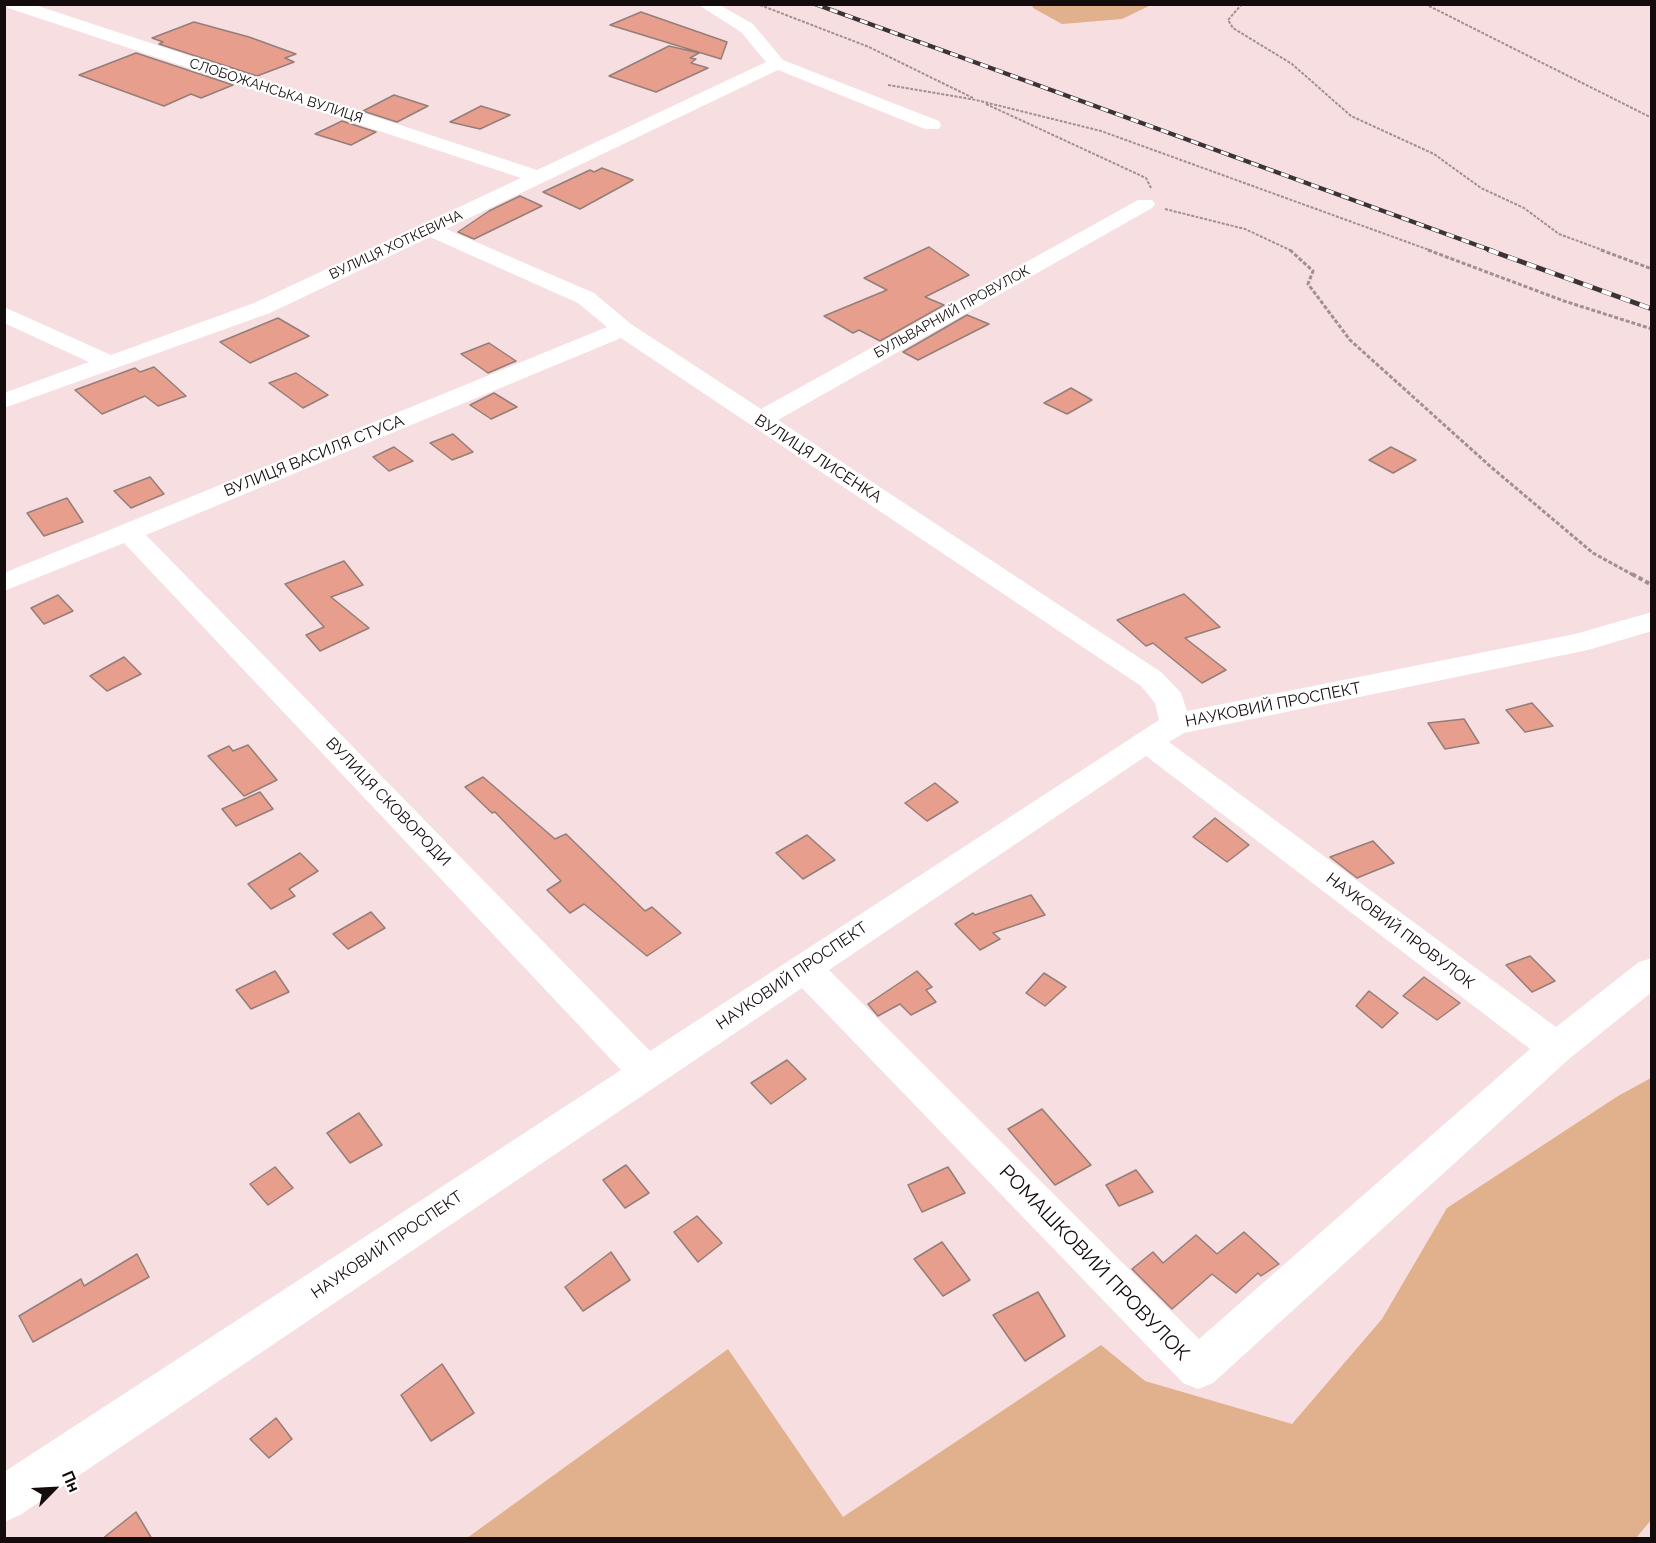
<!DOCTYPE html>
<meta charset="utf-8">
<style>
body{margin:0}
#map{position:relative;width:1656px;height:1543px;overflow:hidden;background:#f7dee0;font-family:Raleway,sans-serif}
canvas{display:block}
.frame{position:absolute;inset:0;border:6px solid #130b0c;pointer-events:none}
.north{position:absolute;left:24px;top:1459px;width:60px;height:60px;-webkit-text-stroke:4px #fff;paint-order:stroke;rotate:66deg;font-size:16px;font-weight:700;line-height:24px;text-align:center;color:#130b0c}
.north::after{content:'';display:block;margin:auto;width:21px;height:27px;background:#130b0c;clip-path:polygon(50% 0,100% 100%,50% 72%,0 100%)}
</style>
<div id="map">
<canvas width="1656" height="1543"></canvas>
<div class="frame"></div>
<div class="north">Пн</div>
</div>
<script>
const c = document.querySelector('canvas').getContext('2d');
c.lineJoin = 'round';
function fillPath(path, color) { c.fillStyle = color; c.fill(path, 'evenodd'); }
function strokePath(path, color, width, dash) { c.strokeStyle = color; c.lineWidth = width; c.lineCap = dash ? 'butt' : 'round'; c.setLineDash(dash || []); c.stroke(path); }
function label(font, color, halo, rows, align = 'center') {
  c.font = font + ' Raleway,sans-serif'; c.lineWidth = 4.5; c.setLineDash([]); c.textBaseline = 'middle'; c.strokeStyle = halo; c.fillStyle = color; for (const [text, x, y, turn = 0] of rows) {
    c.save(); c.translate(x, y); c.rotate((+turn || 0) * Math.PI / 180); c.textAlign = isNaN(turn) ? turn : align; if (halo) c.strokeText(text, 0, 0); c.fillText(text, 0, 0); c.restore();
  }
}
fillPath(new Path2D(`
 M1032,5V4L1151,5L1122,19L1062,24L1033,8Z
 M1651,1078L1652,1519L1636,1538H467L728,1349L843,1517L1101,1345L1145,1381L1292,1424L1382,1319L1447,1208L1618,1096Z`), '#e1b08d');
const building = new Path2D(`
 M641,12L727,42L721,59L610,25Z
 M194,22L249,37L296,54L285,58L294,62L257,76L159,44L163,42L152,38Z
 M669,46L699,53L690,58L696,59L691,63L708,68L656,92L609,76Z
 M136,53L233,85L201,98L191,94L164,106L79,75Z
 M394,95L428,106L397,122L363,111Z
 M481,106L510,115L480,129L450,122Z
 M342,121L376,132L351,145L315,134Z
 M602,168L633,180L580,209L543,192L590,170L594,172Z
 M520,196L542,206L474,239L458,232L489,211Z
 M929,247L969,275L925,297L944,305L880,341L859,330L853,333L824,316L887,290L864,278Z
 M967,315L989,324L918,360L903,352Z
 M278,318L309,336L250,363L220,342Z
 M489,343L516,361L488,373L461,354Z
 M154,367L186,396L158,406L145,396L102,414L75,390L135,368L140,372Z
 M296,373L328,395L303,408L269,383Z
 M1071,388L1092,400L1067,414L1044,403Z
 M494,393L517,407L491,419L470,405Z
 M453,434L473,452L452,460L430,443Z
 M394,447L413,461L389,471L373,457Z
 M1391,447L1416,460L1393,473L1369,460Z
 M150,477L164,494L131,508L114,491Z
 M67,498L83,522L44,536L27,513Z
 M344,561L363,585L331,597L369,628L320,651L306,635L324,627L285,584Z
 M1184,594L1220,627L1185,638L1226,670L1202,683L1153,643L1146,646L1117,620Z
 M58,595L73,611L44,624L31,608Z
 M124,657L141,674L107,691L90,676Z
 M1532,703L1553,726L1525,732L1506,710Z
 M1464,719L1479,743L1445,749L1428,723Z
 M248,745L277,780L244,796L208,756L229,746L233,751Z
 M483,777L555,839L566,834L645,911L652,907L681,933L647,956L584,904L570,913L547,890L561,881L495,812L492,813L465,787Z
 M935,783L958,802L927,821L905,803Z
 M260,792L273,809L236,826L222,809Z
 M1215,818L1249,845L1227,862L1193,837Z
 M807,835L835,860L803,879L776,853Z
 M1373,841L1394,863L1357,878L1330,857Z
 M300,853L318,871L289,889L295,896L271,909L248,884Z
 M1031,895L1045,915L993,933L1000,939L980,950L955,924L973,913L975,915Z
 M371,912L385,928L348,949L333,934Z
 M1530,956L1555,981L1532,992L1506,965Z
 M275,971L289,992L251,1009L236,990Z
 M917,971L932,987L926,990L936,1002L911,1015L900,1004L878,1016L872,1009L868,1004Z
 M1044,973L1066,987L1045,1006L1026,993Z
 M1424,977L1460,1003L1437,1020L1403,996Z
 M1369,991L1398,1013L1382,1028L1356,1006Z
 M787,1060L806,1079L771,1104L751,1083Z
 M1042,1109L1091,1165L1055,1185L1008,1129Z
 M359,1113L382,1145L350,1163L327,1133Z
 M626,1165L649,1193L625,1208L603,1180Z
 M275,1167L293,1188L268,1205L250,1184Z
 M948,1167L965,1193L922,1212L908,1185Z
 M1136,1170L1153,1192L1119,1206L1106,1185Z
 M697,1216L722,1243L698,1262L674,1232Z
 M1244,1232L1279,1264L1261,1276L1258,1273L1236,1293L1212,1274L1172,1309L1132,1269L1153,1252L1163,1263L1196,1235L1217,1254Z
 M942,1242L970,1280L943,1296L914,1259Z
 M611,1252L630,1280L583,1311L565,1287Z
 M137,1254L149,1277L33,1342L19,1316L81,1279L84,1286Z
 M1038,1292L1065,1336L1025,1361L993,1315Z
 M442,1364L474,1413L431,1441L401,1395Z
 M276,1418L292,1439L269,1458L250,1439Z
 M136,1512L152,1539H102Z`);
fillPath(building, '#e89e8d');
strokePath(building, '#947e79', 1.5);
strokePath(new Path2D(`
 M1242,4L1228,20L1233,28L1292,64L1351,116L1434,154L1481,188L1524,208L1559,234L1605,251
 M1425,4L1652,118
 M760,5L869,47L973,98
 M888,85L976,100L1101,131L1432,251
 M986,104L1146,178L1151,188
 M1165,209L1245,229L1292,251`), '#a29091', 2, [3, 1.5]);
strokePath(new Path2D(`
 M1290,250L1313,271L1308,284L1350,340L1491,467L1593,553L1635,576
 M1428,250L1564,301L1652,329
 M1601,250L1652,269`), '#a29091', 3, [4, 2]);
strokePath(new Path2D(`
 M1632,574L1652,585`), '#a29091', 4, [4.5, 3]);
fillPath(new Path2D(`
 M6,4H32L537,170L766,62L741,32L697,4H718L753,24L783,60L939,121L941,125L939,129H925L778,70L446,229L594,293L631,324L761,409L1138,200H1152L1155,204L1152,208L778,420L1161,672L1181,693L1187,711L1575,634L1652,612V631L1588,650L1184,733L1169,742L1556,1027L1639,962L1652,958V992L1569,1059L1213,1383L1198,1389L1183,1383L802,988L20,1515L4,1522V1472L621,1070L124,543L4,591V573L607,327L578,303L430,237L270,313L4,408V393L89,362L4,323V307L111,355L254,303L521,178L8,8ZM621,338L1141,686L1155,703L1159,720L650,1051L146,535ZM1146,756L1530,1049L1199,1339L829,970Z`), '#fff');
const railFar1 = new Path2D(`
 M815,4L1493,251`);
const rail = new Path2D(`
 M1489,250L1652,309`);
strokePath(railFar1, '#3e3334', 4.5);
strokePath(rail, '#3e3334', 5);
strokePath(railFar1, '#fff', 3, [8]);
strokePath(rail, '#fff', 4, [10]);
label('14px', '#130b0c', '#fff', [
 ["СЛОБОЖАНСЬКА ВУЛИЦЯ",276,91,18],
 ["ВУЛИЦЯ ХОТКЕВИЧА",396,245,-25],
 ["БУЛЬВАРНИЙ ПРОВУЛОК",952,312,-29]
]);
label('16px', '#130b0c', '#fff', [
 ["ВУЛИЦЯ ВАСИЛЯ СТУСА",314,456,-22],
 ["ВУЛИЦЯ ЛИСЕНКА",818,459,33],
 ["НАУКОВИЙ ПРОСПЕКТ",1273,705,-11],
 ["ВУЛИЦЯ СКОВОРОДИ",388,802,46],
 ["НАУКОВИЙ ПРОВУЛОК",1400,931,37],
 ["НАУКОВИЙ ПРОСПЕКТ",792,976,-34],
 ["НАУКОВИЙ ПРОСПЕКТ",387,1245,-34]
]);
label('20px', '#130b0c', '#fff', [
 ["РОМАШКОВИЙ ПРОВУЛОК",1094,1263,46]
]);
</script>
